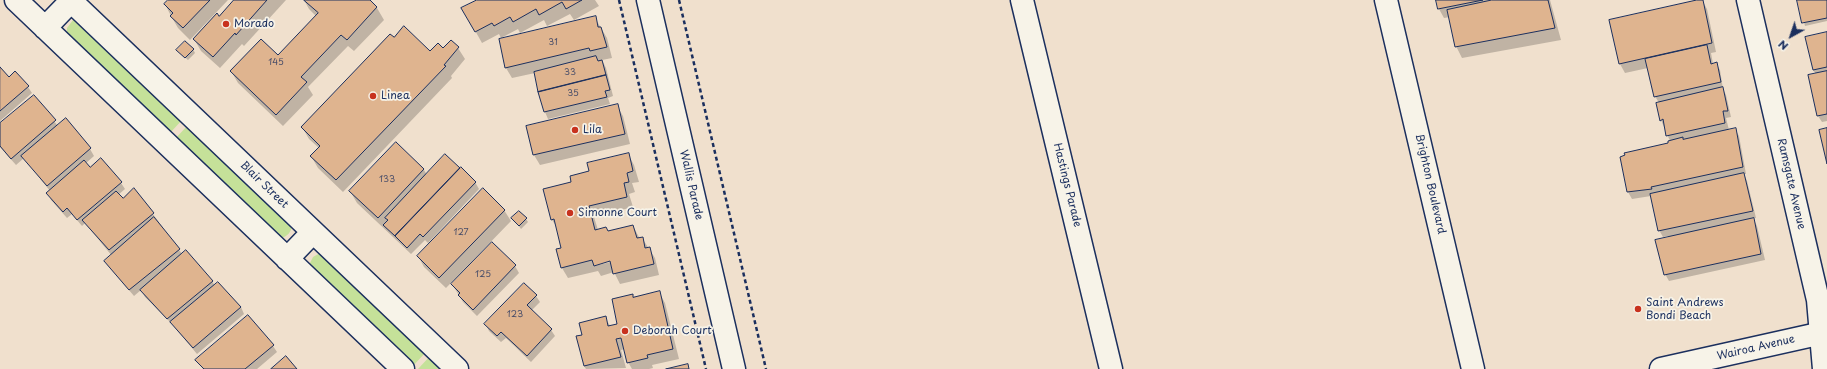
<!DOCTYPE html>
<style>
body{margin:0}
#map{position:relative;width:1827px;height:369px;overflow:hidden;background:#f0e0cd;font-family:"Playpen Sans",sans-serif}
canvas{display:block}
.north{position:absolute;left:1771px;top:16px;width:40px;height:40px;-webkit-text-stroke:3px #f7f3e8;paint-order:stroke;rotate:220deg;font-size:11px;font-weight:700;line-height:16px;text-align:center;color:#1b2f5e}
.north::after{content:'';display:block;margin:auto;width:14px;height:18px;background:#1b2f5e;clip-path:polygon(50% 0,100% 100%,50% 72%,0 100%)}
</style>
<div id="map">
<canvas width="1827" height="369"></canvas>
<div class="north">N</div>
</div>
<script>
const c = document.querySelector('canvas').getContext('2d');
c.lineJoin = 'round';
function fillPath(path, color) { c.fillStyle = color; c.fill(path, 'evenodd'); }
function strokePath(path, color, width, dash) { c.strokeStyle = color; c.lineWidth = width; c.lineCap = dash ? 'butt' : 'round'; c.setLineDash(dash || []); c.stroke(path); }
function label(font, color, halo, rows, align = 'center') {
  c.font = font + ' "Playpen Sans",sans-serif'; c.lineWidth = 3.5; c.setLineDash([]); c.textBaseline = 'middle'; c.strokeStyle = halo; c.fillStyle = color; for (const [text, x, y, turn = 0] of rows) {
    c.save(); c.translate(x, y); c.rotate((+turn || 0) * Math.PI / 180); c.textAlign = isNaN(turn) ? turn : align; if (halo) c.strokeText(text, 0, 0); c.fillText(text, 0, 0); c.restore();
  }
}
fillPath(new Path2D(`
 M73,20H77L184,118L169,134L67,35V28Z
 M189,124L292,226C291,232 287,237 281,238L174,140Z
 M320,253L427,351L412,367L309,265L313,257Z
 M431,355L446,369H418Z`), '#c5e199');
fillPath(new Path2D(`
 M169,0H228L190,40L178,28L171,16L165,4Z
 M235,0H286L244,46L242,44L220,68L201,51L194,39L219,17Z
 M304,0H368L377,8L384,20L354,51L348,46L308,87L313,95L283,126L238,83L231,71L278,56L316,16L309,9Z
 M479,0H595L599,6L574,20L570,14L547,26L544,20L520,33L518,29L501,38L499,34L482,43L463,9Z
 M1437,0H1550L1561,40L1462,58L1456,46L1450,17L1444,18L1439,9Z
 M1702,0L1707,9L1716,52L1711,53L1713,64L1716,63L1720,70L1723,89L1726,95L1731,117L1726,118L1729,130L1735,129L1739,136L1746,174H1744L1747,181L1756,218H1753L1757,226L1765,260L1669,281L1665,274L1668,236L1663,237L1659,230L1651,196L1632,199L1628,192L1621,157L1669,144L1670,141L1661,120L1659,103L1655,96L1648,68L1625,73L1620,64L1610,21Z
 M1798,0H1827V21L1805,26Z
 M595,18L607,38L612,58L602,60L606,68L613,96L608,98L610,104L548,119L545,112L535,73L512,78L506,68L500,40Z
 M1827,33V121L1822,122L1818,116L1816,74L1813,70Z
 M394,39L430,52L458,48L465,59L451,76L452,78L343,192L318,168L311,156L319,148L309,139L302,127Z
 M193,49L195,53L188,60L180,53Z
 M0,68L9,78L28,87L32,93L0,121Z
 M33,96L58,126L65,119L90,149L94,156L86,163L90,168L121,183L125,189L118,195L123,200L153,214L182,254L212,281L215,286L218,283L241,307L244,314L197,354L172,324L145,297L141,290L134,296L105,262L112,256L85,223L82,226L72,214L67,218L51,200L48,193L50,191L24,158L16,165L0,147V125Z
 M617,106L623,116L630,144L540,165L534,155L528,127Z
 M396,143L424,170L427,175L445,156L475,182L479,189L428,243L425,240L411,254L357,203L350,191Z
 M628,154L634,165L639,182L632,183L635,192L629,194L633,207L594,217L598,230L608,232L633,226L640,239L642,238L655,258L659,275L620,284L614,272L601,276L598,271L568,278L562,268V248L558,229L552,220L544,189L573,183ZM615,259V261L594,266V264Z
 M504,210L511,221L446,288L424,267L418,256Z
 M513,218L526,219L528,222L521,229Z
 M515,266L519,273L477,316L463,302L452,284Z
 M659,292L665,303L679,359L652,365L653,368L649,369H632L628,362L625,349L621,350L626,368L586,369L584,366L583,335L605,318L611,327L618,325L632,296L634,298Z
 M536,296L540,302L531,311L551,330L555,336L531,362L506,338L501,342L489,331L486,325Z
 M273,346L277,352L257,369H203L197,360Z`), '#0003');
const building = new Path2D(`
 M168,0H210L183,28L170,16L173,13L164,4Z
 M234,0H267L236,35L235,33L213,57L193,39L217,13L219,16Z
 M304,0H370L377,7L347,40L341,35L301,77L307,82L276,115L230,71L261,39L278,55L318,13Z
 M477,0H582L566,9L562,2L539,15L536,9L513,22L510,17L494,26L492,23L475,32L461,8Z
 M1436,0H1483L1438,9Z
 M1492,0H1548L1555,28L1455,47L1447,10Z
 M1697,0H1703L1712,43L1619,64L1609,20Z
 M1797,0H1827V18L1802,23Z
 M596,16L598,27H601L607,47L590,51L589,48L505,68L499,39Z
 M404,26L430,51L438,43L443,48L451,40L459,47L444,65L446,66L336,180L310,156L320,146L301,127L390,34L394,37Z
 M1827,32V67L1813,70L1805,37Z
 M185,41L194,49L185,58L176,50Z
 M1707,45L1711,64L1717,62L1721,82L1654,97L1645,59Z
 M596,56L598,61L602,60L606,75L538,92L534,72Z
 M0,67L9,77L15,71L29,86L0,111Z
 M1827,71V114L1817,116L1808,75Z
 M606,75L610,90L605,91L607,97L544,112L538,92Z
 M1723,87L1728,111H1723L1725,123L1666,136L1663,119L1660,121L1656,103Z
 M34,95L56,120L11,159L0,146V123Z
 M618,104L625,134L533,155L526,126Z
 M66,118L91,148L47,186L21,156Z
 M1736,128L1743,167L1651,187L1652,189L1627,192L1620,157L1625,155L1624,153L1668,143V141L1683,137V139Z
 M1827,128V164L1819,130Z
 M396,142L424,169L378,218L349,191Z
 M629,153L633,171L627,173L629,182L624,183L627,197L589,206L595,230L606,227L608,231L633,225L637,238L643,237L645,248L650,247L654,264L613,274L610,261L594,266L592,260L561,268L556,249L561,248L554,219L551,220L543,189L571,182L570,176L589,171L587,163Z
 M445,154L460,168L395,236L383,225L388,220L385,218Z
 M101,158L122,182L77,220L67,208L63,212L46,193L84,160L90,167Z
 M461,167L476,182L423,237L420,234L407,248L395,236Z
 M1744,173L1753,211L1658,231L1650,194Z
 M134,188L154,213L109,250L82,220L116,191L123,198Z
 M483,188L505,210L439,278L417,256Z
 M519,211L527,218L519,226L511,218Z
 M154,217L180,249L129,290L104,261Z
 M1754,218L1761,254L1664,275L1655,240Z
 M492,242L516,265L473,310L458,295L460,293L451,284Z
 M186,250L213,281L167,319L140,290Z
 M218,282L241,307L193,348L170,322Z
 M524,283L537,295L527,305L552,329L527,356L501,332L497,336L484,324Z
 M660,291L673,349L647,355L648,358L627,363L621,338L616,339L621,357L584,366L576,336L582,335L579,323L606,316L608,326L617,324L612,299L633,294V297Z
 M248,315L274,345L245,369H204L195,360Z
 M286,356L297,369H271Z
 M688,364L689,369H666Z`);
fillPath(building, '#dfb48f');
strokePath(building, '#1b2f5e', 1);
const street = new Path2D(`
 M648,0L734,369
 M1022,0L1111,369
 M1386,0L1473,369
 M1748,0L1818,300L1824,369`);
const secondary = new Path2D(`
 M16,0L403,369
 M70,0L457,369
 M45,28L71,1
 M287,259L313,232
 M1661,369L1827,332`);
strokePath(street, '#1b2f5e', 25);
strokePath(secondary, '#1b2f5e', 25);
strokePath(new Path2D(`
 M619,0L706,369
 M679,0L766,369`), '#1b2f5e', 2.5, [4, 3]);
strokePath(street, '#f7f3e8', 22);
strokePath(secondary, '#f7f3e8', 22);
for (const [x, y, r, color] of [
 [226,24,4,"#c8321e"],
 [373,96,4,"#c8321e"],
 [575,130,4,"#c8321e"],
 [570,213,4,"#c8321e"],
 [1638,309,4,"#c8321e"],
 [625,331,4,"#c8321e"]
]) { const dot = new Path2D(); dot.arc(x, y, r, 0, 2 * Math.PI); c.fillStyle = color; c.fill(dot); strokePath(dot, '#f7f3e8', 1.5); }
label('9px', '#4c506a', null, [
 ["31",553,43],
 ["145",276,63],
 ["33",570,73],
 ["35",573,94],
 ["133",387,180],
 ["127",461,233],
 ["125",483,275],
 ["123",515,315]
]);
label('11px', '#1b2f5e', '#f7f3e8', [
 ["Morado",234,24],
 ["Linea",381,96],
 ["Lila",583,130],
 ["Simonne Court",578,213],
 ["Saint Andrews",1646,303],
 ["Bondi Beach",1646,316],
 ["Deborah Court",633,331]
], 'left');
label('11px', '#1b2f5e', '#f7f3e8', [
 ["Brighton Boulevard",1430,184,77],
 ["Ramsgate Avenue",1791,184,77],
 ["Blair Street",264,185,44],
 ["Wallis Parade",691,185,77],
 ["Hastings Parade",1067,185,76],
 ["Wairoa Avenue",1756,348,-13]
]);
</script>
